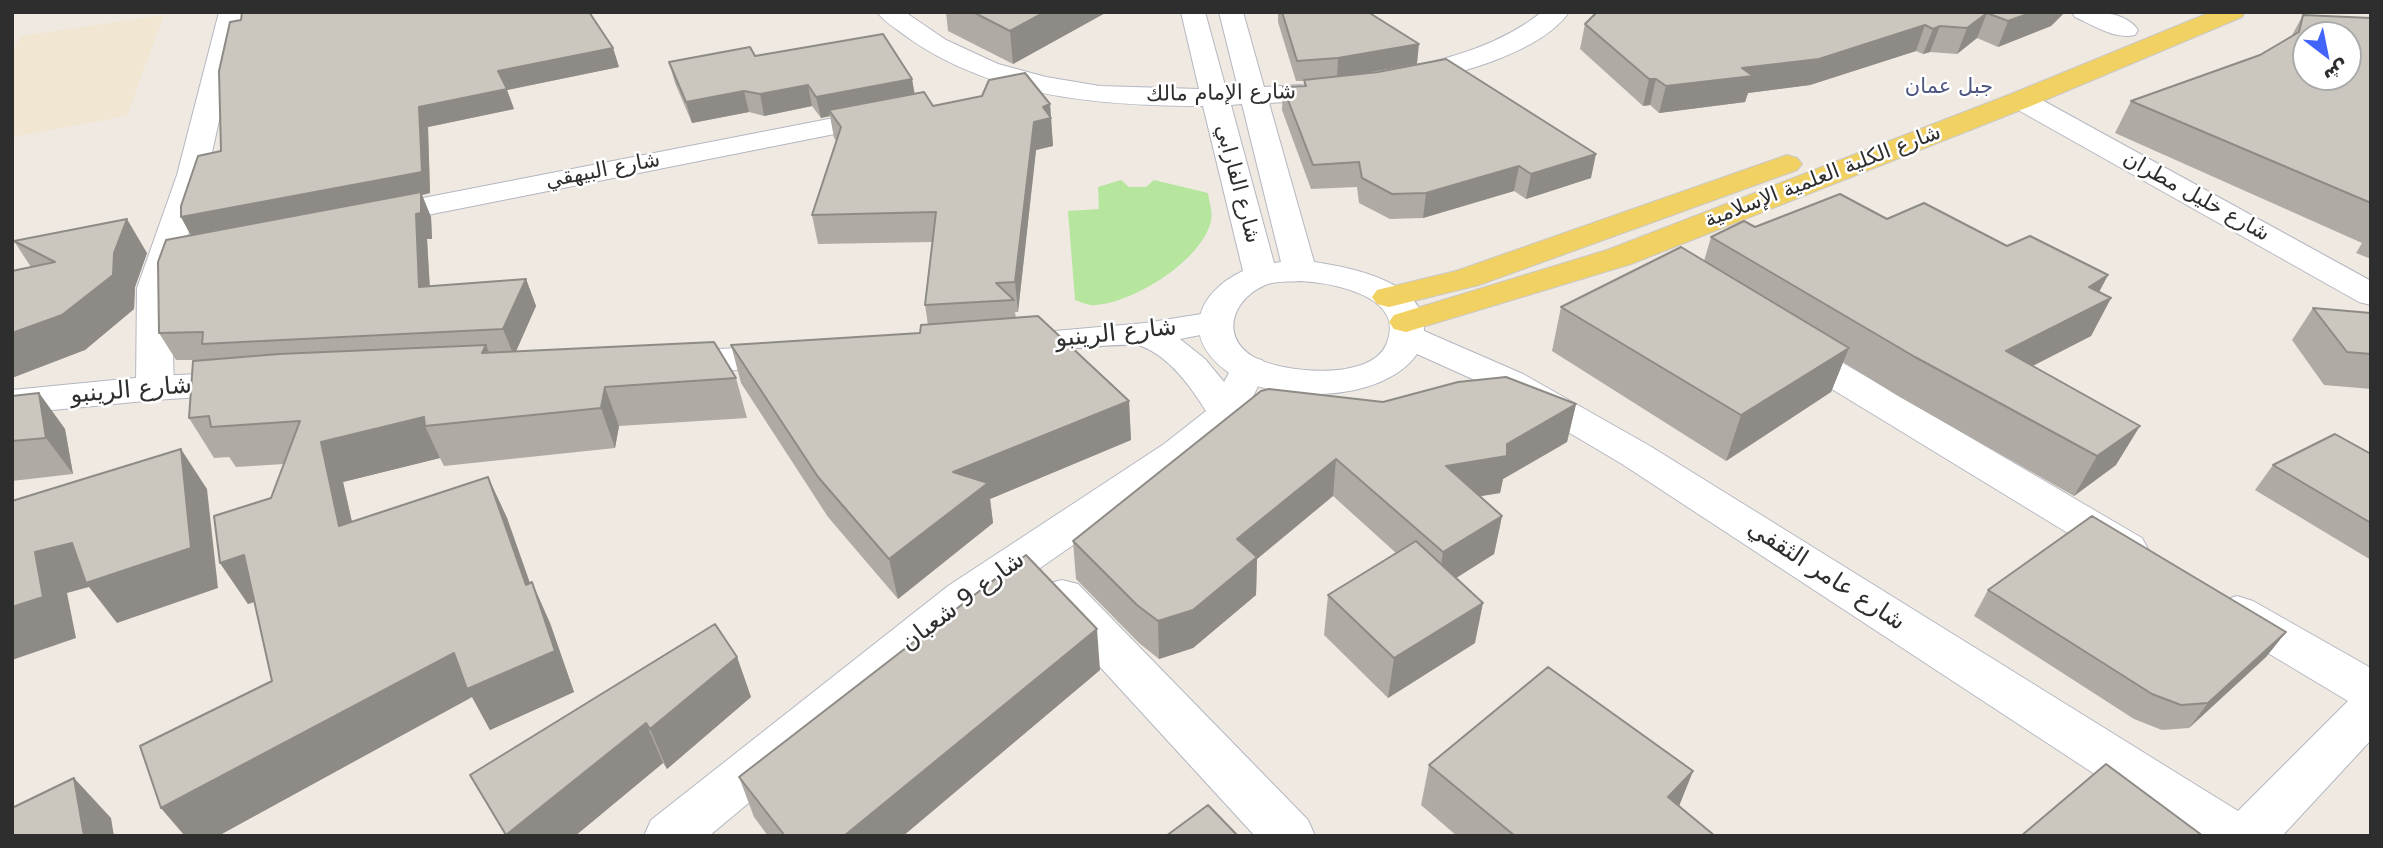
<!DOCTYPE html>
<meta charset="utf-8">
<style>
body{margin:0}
#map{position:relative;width:2383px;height:848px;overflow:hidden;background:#efe9e1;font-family:"DejaVu Sans",Cairo,sans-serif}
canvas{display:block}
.frame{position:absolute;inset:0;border:14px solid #2e2e2e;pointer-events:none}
.north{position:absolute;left:2292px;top:21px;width:70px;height:70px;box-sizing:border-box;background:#fff;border:2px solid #ababab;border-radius:50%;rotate:148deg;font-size:19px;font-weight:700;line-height:28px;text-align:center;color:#2e2e2e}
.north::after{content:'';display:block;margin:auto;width:24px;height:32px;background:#4264fb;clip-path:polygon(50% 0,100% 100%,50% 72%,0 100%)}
</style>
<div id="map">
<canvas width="2383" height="848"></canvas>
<div class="frame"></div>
<div class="north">ش</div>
</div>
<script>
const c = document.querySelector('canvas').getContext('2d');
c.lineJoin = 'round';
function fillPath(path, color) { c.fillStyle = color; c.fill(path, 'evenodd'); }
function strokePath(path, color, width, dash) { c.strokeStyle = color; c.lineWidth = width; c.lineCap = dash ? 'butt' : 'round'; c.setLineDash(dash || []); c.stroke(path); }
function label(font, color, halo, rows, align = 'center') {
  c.font = font + ' "DejaVu Sans",Cairo,sans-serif'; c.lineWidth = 5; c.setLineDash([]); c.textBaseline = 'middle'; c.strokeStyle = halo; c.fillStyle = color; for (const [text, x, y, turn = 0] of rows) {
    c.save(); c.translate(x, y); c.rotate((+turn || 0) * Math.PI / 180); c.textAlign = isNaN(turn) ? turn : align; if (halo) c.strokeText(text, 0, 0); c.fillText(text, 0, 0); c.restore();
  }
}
fillPath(new Path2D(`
 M164,15L127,116L12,137V51L21,36Z`), '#f0e6d1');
fillPath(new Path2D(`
 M1121,180L1129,187H1146L1154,180L1208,193C1209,201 1213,213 1211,221C1202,260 1135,302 1096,305C1089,306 1081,302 1075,300L1068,211L1099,209L1098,187Z`), '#b6e59e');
const street = new Path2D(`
 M219,12H243L207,175L171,288L174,388L168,396L155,400L142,396L136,388L137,288L177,175Z
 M877,12H905L946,40L998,64L1046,77L1100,86L1199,89L1181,12H1205L1226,89L1238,88L1219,12H1243L1264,87L1333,83L1343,85L1347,91L1343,97L1333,99L1269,103L1314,262C1349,267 1428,282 1424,331L1523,374L1650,446L2238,811L2348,701L2221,625L2214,613L2221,601L2237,596L2253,601L2371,668V740L2282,836H2189L1622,464L1497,390L1417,354C1382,404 1271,405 1225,370C1180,335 1198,292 1243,271L1203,106C1104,106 994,98 910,39C900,31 885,23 877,12ZM1242,104L1281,262L1274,263L1231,105ZM1300,281C1333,283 1408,296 1386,345C1370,382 1279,373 1252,356C1218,334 1235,296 1268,284C1278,281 1290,282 1300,281Z
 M1542,12H1569C1540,54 1453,75 1406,85L1397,83L1393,77L1397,71C1449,58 1499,46 1542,12Z
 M2072,12C2093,12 2125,10 2138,30L2135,35C2115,40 2093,25 2075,17Z
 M2021,92L2031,94L2371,281V305L2359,302L2011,106L2007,100L2011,94Z
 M885,108L895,110L899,116L895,122L377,225L366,223L361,216L366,209L377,207Z
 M1794,339L1807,342L2142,538L2148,549L2142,560L2127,564L2112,560L1781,358L1776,350L1781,342Z
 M1062,580L1078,584L1308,820L1315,836H1255L1046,608L1040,596L1046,584Z`);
const secondary = new Path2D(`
 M1214,312L1226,316L1232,323L1226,330L1180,339L1205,359L1224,382L1236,360L1249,357L1262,360L1267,368L1240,423L1192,462L980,610L709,836H644L651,820L948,586L1164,444L1206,411C1191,387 1169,356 1141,346C1127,341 1033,353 1011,355L998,352L993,344L998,336L1145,323Z
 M786,346L799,349L804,357L799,365L786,368L672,373L659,370L654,362L659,354L672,351Z
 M245,372L258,375L264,383L258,391L245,394L155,400L12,414V390L155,376Z`);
const primary = new Path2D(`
 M2211,12H2245L2242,17L2031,106L1631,264L1406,332L1394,329L1389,322L1394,315L1607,250L2011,94Z
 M1787,155L1797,158L1802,164L1797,170L1479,285L1389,307L1377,304L1372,297L1377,290L1456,271Z`);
strokePath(street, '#b4b7c1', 2);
strokePath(secondary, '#b4b7c1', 2);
strokePath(primary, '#c9c9c9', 2);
fillPath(street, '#fff');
fillPath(secondary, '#fff');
fillPath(primary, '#f2d163');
fillPath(new Path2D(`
 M946,12H1107L1013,64L948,31Z
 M1278,12H1282L1417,64L1591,178L1526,199L1514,191L1423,218L1390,219L1359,203L1357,187L1311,189L1282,110L1283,87L1304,86V81H1296L1278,22ZM1417,64L1378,72L1365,73Z
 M1597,12H2065L2051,26L1998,47L1977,38L1957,54L1930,52L1923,54L1916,51L1810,85L1748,93L1745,102L1659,113L1650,105L1643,106L1580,49L1585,24Z
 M2303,15L2371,18V259L2356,253L2362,243L2115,133L2131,101L2260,55L2291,37Z
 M241,20L613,48L619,67L507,90L514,109L428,127L430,193L422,195L431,217L432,239H427L430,286L526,279L536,306L516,351L736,378L747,418L619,426L615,448L444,466L440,458L343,482L352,522L488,477L507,518L530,583L550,623L574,692L490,730L472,697L218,836H185L161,808L272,681L255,602L248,604L220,563L271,498L284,464L236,467L229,457L214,458L189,418L211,360H176L159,333L191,236L181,217L221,151Z
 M755,56L912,79L915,94L933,106L1050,104L1053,146L1036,150L1018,312H1015L1016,318L1129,401L1131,440L990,499L993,523L898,599L828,517L741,383L731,345L920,333L928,325L925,305L933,242L818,244L812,215L837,141L834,138L830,116L821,118L812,106L764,116L749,112L692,123L675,83L669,62Z
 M1887,219L2007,246L2108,275L2099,292L2111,298L2091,336L2033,366L2116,465L2074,496L1898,396L1843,362L1831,392L1726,461L1552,351L1561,307L1704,261L1711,237L1755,227Z
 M14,241L147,253L135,287L134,309L85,350Z
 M2313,308L2371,313V389L2324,385L2292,340Z
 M39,393L65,429L73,474L12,481V396Z
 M1383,402L1576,404L1567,442L1503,479L1500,493L1480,496L1502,516L1494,554L1456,578L1475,643L1388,698L1324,635L1328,595L1396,553L1333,496L1257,559L1256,595L1193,648L1159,659L1139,643L1076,579L1073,541Z
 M2371,454V560L2255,490L2273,465Z
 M1988,590L2286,632L2266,657L2189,728L2162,730L2134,719L1974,616Z
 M737,657L751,697L667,769L663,763L575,836H506L470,775Z
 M1100,670L903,836H768L754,817L739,777Z
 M1429,765L1693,771L1679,806L1715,836H1457L1421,805Z`), '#afaba4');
fillPath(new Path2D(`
 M1045,12H1107L1013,64L1010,31Z
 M2033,12H2065L2051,26L1998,47L2008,21Z
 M1987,13L1977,38L1957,54L1967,28Z
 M1925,25L1916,51L1810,85L1748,93L1745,102L1659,113L1666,86Z
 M1940,26L1930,52L1923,54L1933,29Z
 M1419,44L1417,64L1337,78L1338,58Z
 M613,48L619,67L507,90L514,109L428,127L430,193L422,195L431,217L432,239H427L431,313L419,287L416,214L193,239L181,217L498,71Z
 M912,79L915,100L829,110L830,116L821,118L816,97Z
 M1649,79H1656L1650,105L1643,106Z
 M808,85L812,106L764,116L760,94Z
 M744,91L749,112L692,123L686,102Z
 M1050,104L1053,146L1036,150L1018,312L1015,282L1034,122L1043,107Z
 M1596,154L1591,178L1526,199L1531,174Z
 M1519,166L1514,191L1423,218L1426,193Z
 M127,219L147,253L135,287L134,309L85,350L12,378V333L114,253Z
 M2108,275L2090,309L2111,298L2091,336L1987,389L2006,351L2089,287Z
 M526,279L536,306L514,356L503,329Z
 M486,345L502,384L482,353Z
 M1849,348L1831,392L1726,461L1741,415Z
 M605,387L619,426L615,448L601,408Z
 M39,393L65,429L73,474L46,438Z
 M1129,401L1131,440L990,499L993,523L898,599L889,559L953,472Z
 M1576,404L1567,442L1503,479L1500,493L1439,503L1446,466L1507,444Z
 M424,417L425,426L440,458L343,482L362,567L339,526L321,442Z
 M2140,426L2116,465L2074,496L2097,456Z
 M181,449L207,489L218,588L117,623L89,587L67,593L76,638L12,660V607L35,552L72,543Z
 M1336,459L1333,496L1257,559L1256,595L1193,648L1159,659L1158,621L1237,539Z
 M488,477L507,518L545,626L526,585Z
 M1502,516L1494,554L1437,590L1443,552Z
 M244,555L271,596L248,604L220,563Z
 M532,582L550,623L574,692L490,730L472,697L218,836H185L161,808Z
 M1483,603L1475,643L1388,698L1394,658Z
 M1097,629L1100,670L903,836H844Z
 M2286,632L2266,657L2189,728L2208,703Z
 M737,657L751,697L667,769L650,729Z
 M646,723L663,763L575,836H506V835Z
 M1693,771L1677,811L1668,797Z
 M74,778L111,818L114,836H84Z`), '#8e8b86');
const building = new Path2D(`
 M242,12H589L613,48L498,71L507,89L419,107L422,172L181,217V206L198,156L221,151L219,71L230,22L241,20Z
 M973,12H1045L1010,31Z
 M1282,12H1368L1419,44L1338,58L1297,61Z
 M1597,12H2033L2008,21L1987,13L1967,28L1940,26L1933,29L1925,25L1819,59L1742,68L1753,76L1666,86L1656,79H1649L1585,24Z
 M2303,15L2371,18V203L2131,101L2260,55L2299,32ZM2306,35H2348V77H2306Z
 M883,34L912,79L816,97L808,85L760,94L744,91L686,102L669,62L750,47L755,56Z
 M1446,59L1596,154L1531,174L1519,166L1426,193L1392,194L1362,178L1359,162L1313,165L1283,87L1306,86L1304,80L1378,72Z
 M1025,73L1050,104L1043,107L1051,118L1034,122L1015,282L996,283L1014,300L925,305L936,212L812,215L841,127L829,110L924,92L933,106L982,96L989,80Z
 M421,192V213L416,214L419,287L526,279L503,329L202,344L203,332L159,333L158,262L166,240Z
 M1840,194L1887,219L1924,203L2007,246L2030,236L2108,275L2089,287L2111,298L2006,351L2140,426L2097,456L1915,357L1711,237L1744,221L1755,227Z
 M127,219L114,253L113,275L62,315L12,333V271L55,262L14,241Z
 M1681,247L1849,348L1741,415L1561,307Z
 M2313,308L2371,313V354L2347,352Z
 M1038,316L1129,401L953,472L988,483L889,559L818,477L731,345L920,333L921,325Z
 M714,342L736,378L605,387L601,408L425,426L424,417L321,442L339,526L488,477L526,585L532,582L555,651L467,689L454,653L161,808L140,746L272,681L244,555L220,563L214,516L271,498L300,421L211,427L209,416L189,418L193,361L279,354L486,345L482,353Z
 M1506,377L1576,404L1507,444V456L1446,466L1502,516L1443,552L1336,459L1237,539L1257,557L1193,610L1158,621L1137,605L1073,541L1261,391L1269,389L1383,402L1458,382Z
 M39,393L46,438L12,441V396Z
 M2335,434L2371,454V523L2273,465Z
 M181,449L191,548L86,583L72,543L35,552L43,597L12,607V501Z
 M2092,516L2286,632L2208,703L2181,705L2152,694L1988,590Z
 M1416,541L1483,603L1394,658L1328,595Z
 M1026,555L1097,629L844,836H785L739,777Z
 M715,624L737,657L650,729L646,723L506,835L470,775Z
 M1548,667L1693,771L1668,797L1715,836H1515L1429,765Z
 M2106,764L2203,836H2021Z
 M74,778L84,836H12V808Z
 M1208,805L1238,836H1166Z`);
fillPath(building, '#cbc7bf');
strokePath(building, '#8e8b86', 2);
label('21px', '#4d5680', '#fff', [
 ["جبل عمان",1949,88]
]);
label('21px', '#2e2e2e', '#fff', [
 ["شارع الإمام مالك",1221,94,-1],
 ["شارع البيهقي",603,171,-11],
 ["شارع الكلية العلمية الإسلامية",1823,177,-21],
 ["شارع الفارابي",1237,184,75],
 ["شارع خليل مطران",2196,197,29]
]);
label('24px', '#2e2e2e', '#fff', [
 ["شارع الرينبو",1116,334,-6],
 ["شارع الرينبو",131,391,-5],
 ["شارع عامر الثقفي",1826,576,33],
 ["شارع 9 شعبان",963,602,-37]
]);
</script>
